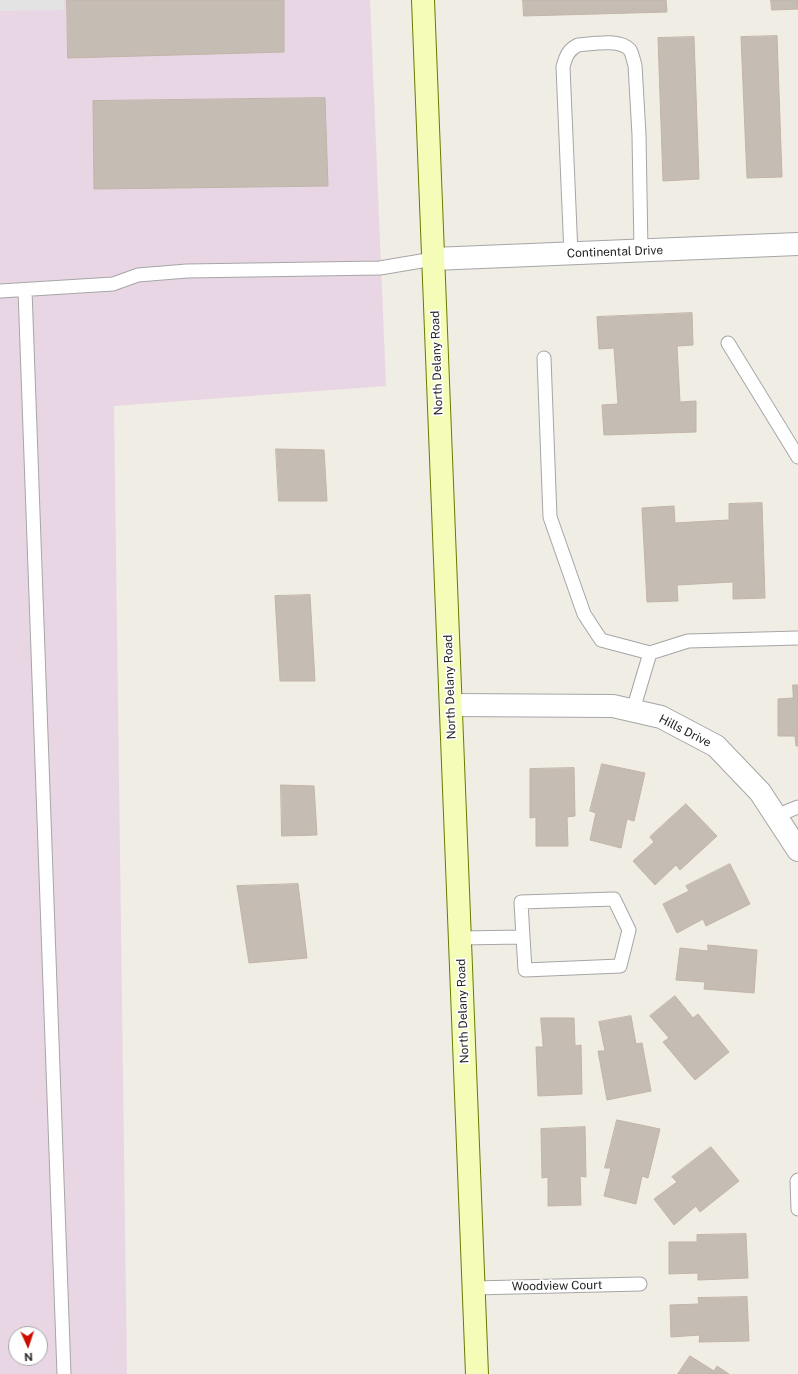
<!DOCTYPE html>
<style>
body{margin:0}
#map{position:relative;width:798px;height:1374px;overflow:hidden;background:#f0ede5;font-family:"Public Sans",sans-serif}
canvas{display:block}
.north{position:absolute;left:8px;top:1326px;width:40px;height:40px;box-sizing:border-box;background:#fff;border:1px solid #a5a5a5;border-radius:50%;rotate:177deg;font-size:11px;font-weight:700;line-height:16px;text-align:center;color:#1f1f1f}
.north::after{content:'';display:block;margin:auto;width:14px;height:18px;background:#ce0b00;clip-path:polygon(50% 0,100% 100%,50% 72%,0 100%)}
</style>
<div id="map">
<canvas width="798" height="1374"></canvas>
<div class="north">N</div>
</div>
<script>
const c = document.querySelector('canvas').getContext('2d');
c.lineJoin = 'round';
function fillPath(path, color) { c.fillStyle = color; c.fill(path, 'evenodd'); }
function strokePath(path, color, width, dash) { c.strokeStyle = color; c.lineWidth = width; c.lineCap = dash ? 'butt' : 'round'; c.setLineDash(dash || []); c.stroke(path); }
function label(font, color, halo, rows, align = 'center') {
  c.font = font + ' "Public Sans",sans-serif'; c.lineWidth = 3.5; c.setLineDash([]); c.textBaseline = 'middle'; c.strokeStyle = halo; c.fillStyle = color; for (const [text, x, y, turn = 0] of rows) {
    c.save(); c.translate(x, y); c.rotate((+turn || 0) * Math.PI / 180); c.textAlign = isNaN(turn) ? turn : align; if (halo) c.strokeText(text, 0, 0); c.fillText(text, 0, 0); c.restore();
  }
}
fillPath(new Path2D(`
 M0,0H370L386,386L114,406L127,1374H0ZM16,1334H40V1358H16Z`), '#e9d6e5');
fillPath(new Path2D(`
 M0,0H64V10L0,11Z`), '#e3e3e3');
const building = new Path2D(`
 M67,0H284V52L68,58Z
 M523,0H666L667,12L524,16Z
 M771,0H798V9L772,10Z
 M777,36L782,177L747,178L741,37Z
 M694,37L699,179L663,181L658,38Z
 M325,98L328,186L94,189L93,101Z
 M692,313L693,345L677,346L680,402L696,401V432L604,435L602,405L618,404L614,348L599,349L597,317Z
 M276,449L324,450L327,501H279Z
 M762,503L765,598L733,599V582L677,585L678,601L647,602L642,508L674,506L675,523L729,520V504Z
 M310,595L315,681H280L275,596Z
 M793,685H798V746H796L795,736H778V699L793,698Z
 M602,764L645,773L634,821L627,819L621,848L590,840L596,813L590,811Z
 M574,768L575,816L567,817L568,846H536V817L530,818V769Z
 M281,785L314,786L317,835L282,836Z
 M686,804L717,836L680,870L676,865L655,885L633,861L654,842L650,837Z
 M730,864L750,904L706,926L703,919L677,933L663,904L689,891L686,886Z
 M298,884L307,958L249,963L237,886Z
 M708,945L757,950L754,993L704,989L705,982L676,980L680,948L708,951Z
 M675,996L693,1018L698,1014L729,1052L695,1080L663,1042L669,1038L650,1016Z
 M631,1016L636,1044L642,1043L651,1091L607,1100L598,1051H605L599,1022Z
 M541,1018H574L575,1046L581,1045L582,1094L538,1096L536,1047H543Z
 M617,1120L660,1129L648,1178L642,1176L636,1204L604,1196L611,1168H605Z
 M585,1127L586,1177L580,1176L581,1205L548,1206V1177L542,1178L541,1129Z
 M711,1147L739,1181L700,1212L696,1206L674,1225L654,1199L677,1182L672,1177Z
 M746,1234L748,1278L698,1280V1273L669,1274V1242H697V1235Z
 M747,1297L749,1341L699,1342L700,1335L671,1337L670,1305L699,1304L698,1298Z
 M690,1356L714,1371L717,1366L729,1374H678Z`);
fillPath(building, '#c5bcb4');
strokePath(building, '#c2b4a6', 1);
const lane = new Path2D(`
 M571,254L563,67C566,56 568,50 578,45C592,44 620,38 630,50C633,55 633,60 635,65L639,135L641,251
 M25,290L64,1374
 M0,291L113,284L138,275L187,271L380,268L433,259
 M728,343L798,457
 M544,358L550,517L584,614L601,640L650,653
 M633,710L650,653L688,641L798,638
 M776,816L798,807
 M460,938L523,937L525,970L620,966L629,930L614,899L521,902L523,937
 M798,1180L797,1181L798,1209
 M474,1288L640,1284`);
const street = new Path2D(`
 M433,259L798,244
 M451,705L613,706L661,717L716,746L760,792L798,850`);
const secondary = new Path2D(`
 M423,0L477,1374`);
strokePath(lane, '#a6a6a6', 15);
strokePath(street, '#a6a6a6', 24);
strokePath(secondary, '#687b00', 24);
strokePath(lane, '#fff', 13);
strokePath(street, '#fff', 22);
strokePath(secondary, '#f5fcb7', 22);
label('12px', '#1f1f1f', '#fff', [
 ["Continental Drive",615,252,-2],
 ["North Delany Road",437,363,-92],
 ["North Delany Road",450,687,-92],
 ["Hills Drive",685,731,27],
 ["North Delany Road",463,1011,-92],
 ["Woodview Court",557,1286,-1]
]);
</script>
